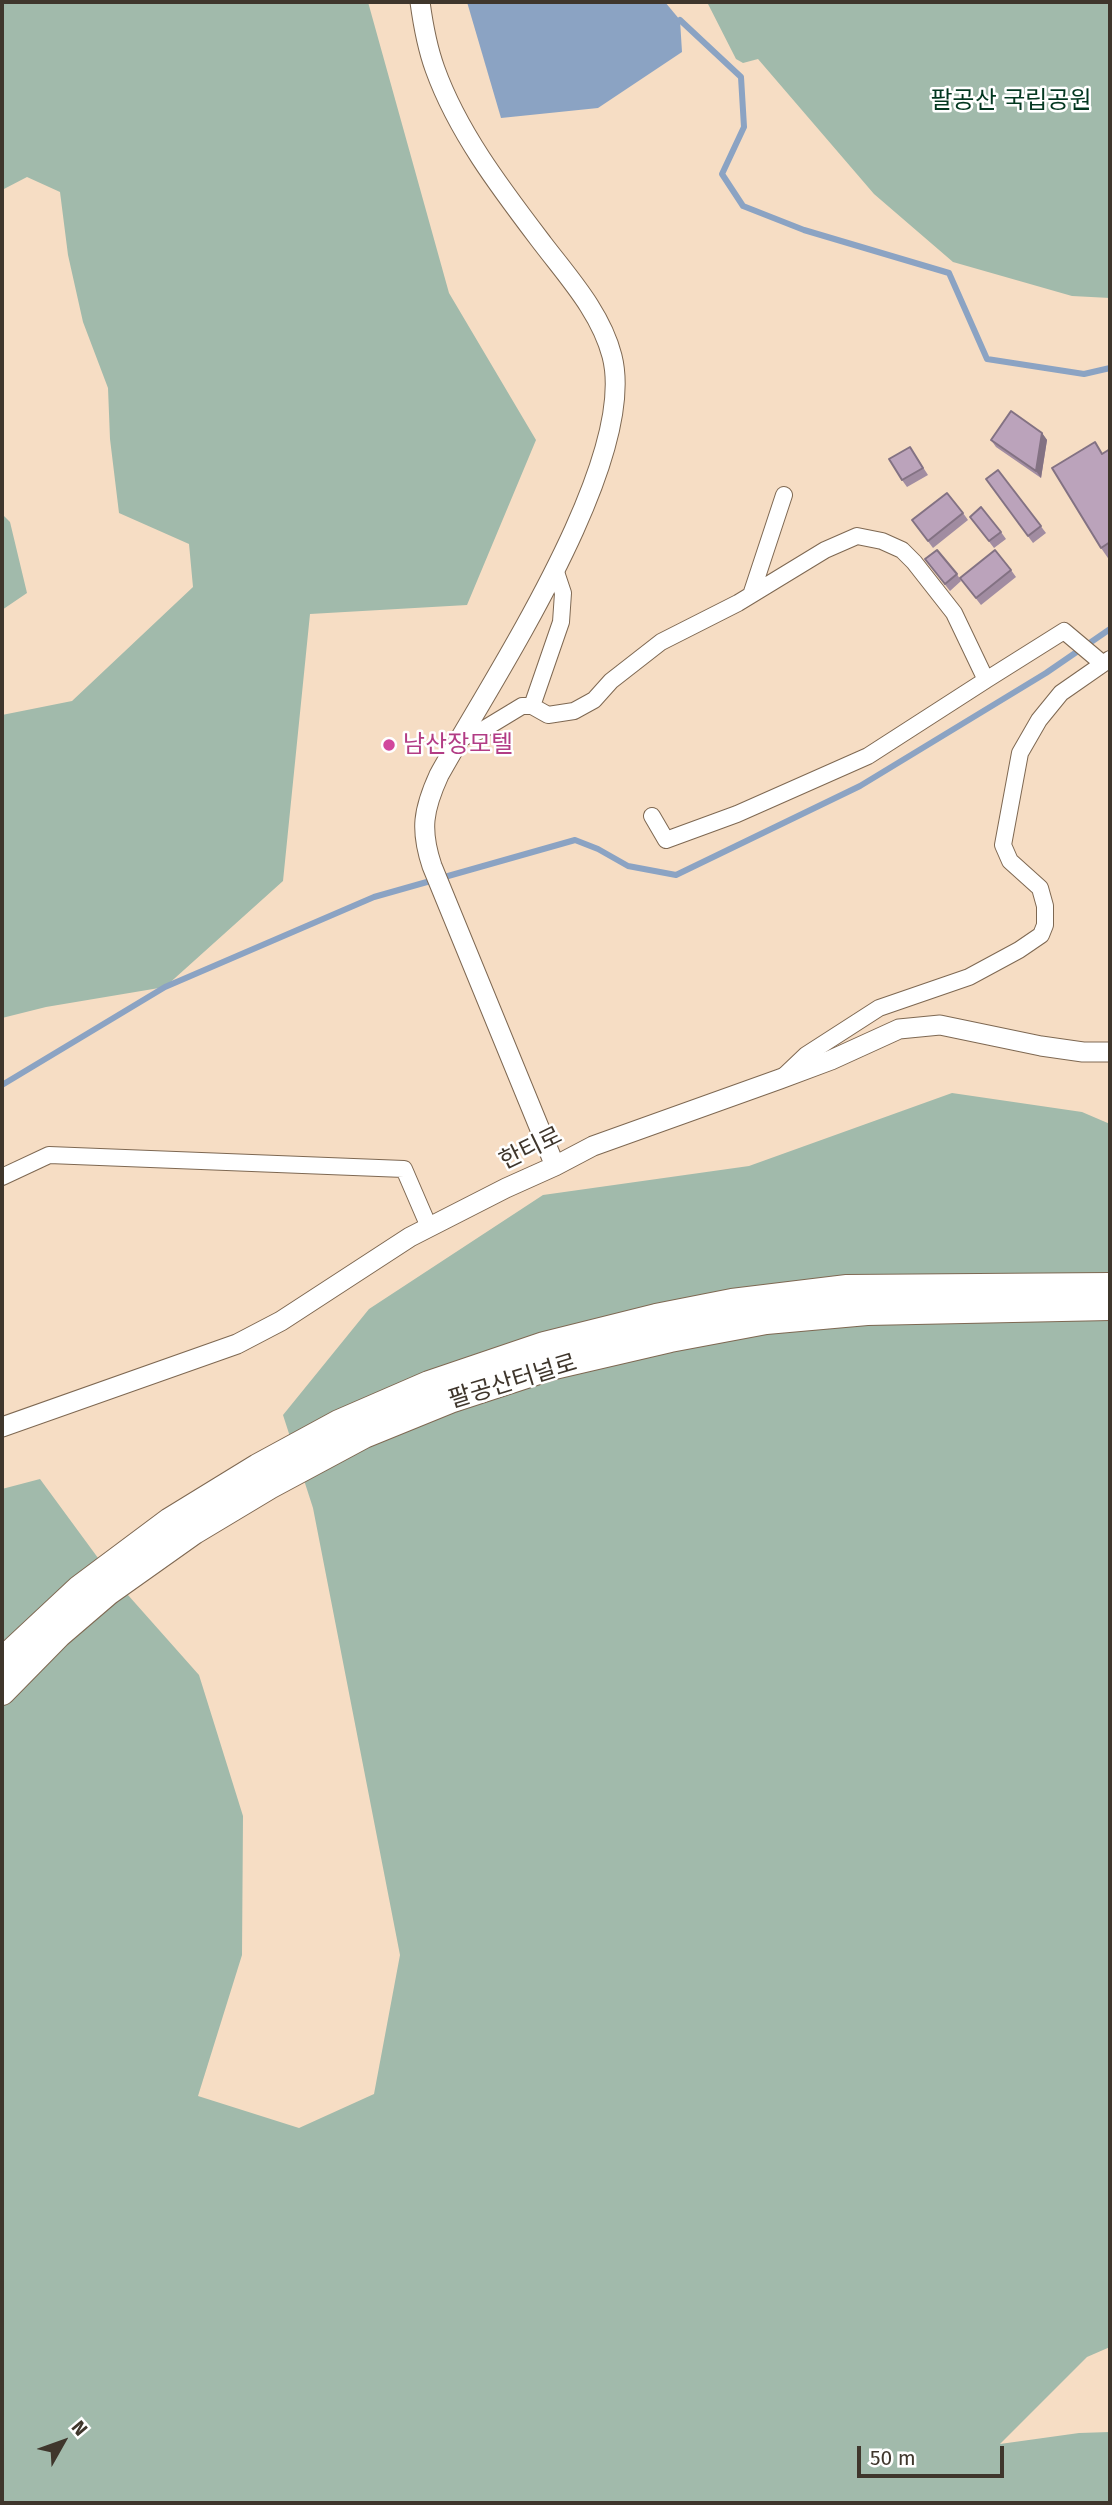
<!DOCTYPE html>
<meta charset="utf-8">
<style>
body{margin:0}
#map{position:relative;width:1112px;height:2505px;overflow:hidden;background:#f6ddc4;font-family:"Fira Sans",sans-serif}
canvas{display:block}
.frame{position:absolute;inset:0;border:4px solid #3f362c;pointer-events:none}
.north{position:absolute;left:28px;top:2407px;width:70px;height:70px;-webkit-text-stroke:5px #fff;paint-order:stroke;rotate:50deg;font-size:19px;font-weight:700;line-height:28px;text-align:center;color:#3f362c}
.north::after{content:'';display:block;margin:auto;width:24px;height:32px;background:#3f362c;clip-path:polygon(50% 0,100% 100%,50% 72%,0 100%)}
.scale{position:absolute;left:857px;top:2446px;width:147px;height:32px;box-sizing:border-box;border:4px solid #3f362c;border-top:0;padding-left:9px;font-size:21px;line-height:24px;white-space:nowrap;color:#3f362c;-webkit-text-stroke:5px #fff;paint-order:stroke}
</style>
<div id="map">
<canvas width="1112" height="2505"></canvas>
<div class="frame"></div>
<div class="north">N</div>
<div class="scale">50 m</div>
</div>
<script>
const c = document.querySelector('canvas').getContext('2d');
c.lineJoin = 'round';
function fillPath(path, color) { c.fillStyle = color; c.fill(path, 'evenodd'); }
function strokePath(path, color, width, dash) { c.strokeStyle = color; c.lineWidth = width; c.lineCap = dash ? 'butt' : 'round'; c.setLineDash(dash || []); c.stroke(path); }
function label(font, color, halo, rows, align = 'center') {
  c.font = font + ' "Fira Sans","Noto Sans KR",sans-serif'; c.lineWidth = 5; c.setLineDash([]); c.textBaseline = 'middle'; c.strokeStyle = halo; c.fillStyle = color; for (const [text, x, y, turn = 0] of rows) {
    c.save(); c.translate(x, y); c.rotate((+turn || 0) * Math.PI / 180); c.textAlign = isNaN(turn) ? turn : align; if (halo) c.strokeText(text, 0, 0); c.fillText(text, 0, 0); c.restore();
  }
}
fillPath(new Path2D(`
 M2,2H368L449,293L536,440L467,605L310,614L283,881L165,987L46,1007L2,1018V715L72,701L193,587L189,544L119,513L110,439L108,388L83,322L68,255L60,192L27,177L2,190Z
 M707,2H1110V298L1072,296L953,262L874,194L758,59L743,63L736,59Z
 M2,514L10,522L27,593L2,610Z
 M952,1093L1082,1112L1110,1124V2347L1087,2357L1000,2444L1079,2433L1110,2432V2503H2V1489L40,1479L112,1577L199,1675L243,1816L242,1955L198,2096L299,2128L374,2094L400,1955L313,1508L283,1415L369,1309L543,1195L749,1166Z`), '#a1baab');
fillPath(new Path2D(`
 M467,2H665L680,20L682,52L598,108L501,118Z`), '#8ba3c3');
strokePath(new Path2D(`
 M680,20L741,77L744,127L722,174L743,206L804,230L949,273L987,359L1084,374L1110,368
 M2,1085L165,987L374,897L575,840L598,849L628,866L676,875L860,786L1046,673L1110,629`), '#8ba3c3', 6);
const minor = new Path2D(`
 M751,595L784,495
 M532,706L561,622L563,593L555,569
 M459,739L484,729L522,706H532L548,715L574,711L594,700L611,681L661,642L738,603L825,550L857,536L882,541L902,550L914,562L954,613L986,680L1064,631L1102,663
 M652,816L666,840L737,814L868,756L986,680
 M785,1075L806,1055L879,1008L969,977L1019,950L1041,935L1045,925V906L1040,888L1010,861L1003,845L1020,753L1039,720L1061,693L1110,659
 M2,1177L49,1155L404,1169L429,1227`);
const tertiary = new Path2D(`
 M420,2C423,24 427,47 435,69C458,133 502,190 543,244C569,278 601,313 612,356C639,461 491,681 439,775C423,810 420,830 432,866L555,1166
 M2,1427L237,1344L281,1321L410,1237L506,1188L555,1166L593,1146L780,1079L831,1060L899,1029L940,1025L1041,1046L1083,1052H1110`);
const trunk = new Path2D(`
 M2,1661L79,1589L170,1521L258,1467L339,1423L429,1384L544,1345L656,1317L732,1302L847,1288L1110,1286
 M2,1692L59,1634L108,1592L194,1531L269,1486L364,1435L450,1400L554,1366L670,1339L766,1321L867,1312L1110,1307`);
strokePath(minor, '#7e6852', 18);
strokePath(tertiary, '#7e6852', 21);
strokePath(trunk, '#7e6852', 28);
strokePath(minor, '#fff', 16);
strokePath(tertiary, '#fff', 19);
strokePath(trunk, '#fff', 26);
fillPath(new Path2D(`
 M1042,433L1047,440L1041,478L996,447L991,440Z
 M910,447L928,475L907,487L902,480Z
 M1110,449V561L1101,548L1103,453Z
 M998,470L1046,533L1033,543L986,479Z
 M963,513L968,520L933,548L912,520Z
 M970,517L1001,532L1006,539L994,548Z
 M925,559L957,574L961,581L950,591Z
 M1011,570L1016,577L981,605L960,578Z`), '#a18ca1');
fillPath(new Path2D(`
 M1042,433L1047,440L1041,478L1036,471Z`), '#837283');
const building = new Path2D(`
 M1011,411L1042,433L1036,471L991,440Z
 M1095,442L1102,454L1110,449V542L1101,548L1052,468Z
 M910,447L923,468L902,480L889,459Z
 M998,470L1041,526L1028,536L986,479Z
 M947,493L963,513L928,541L912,520Z
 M981,507L1001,532L989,541L970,517Z
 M937,550L957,574L945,584L925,559Z
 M995,550L1011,570L976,598L960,578Z`);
fillPath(building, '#bba3bb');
strokePath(building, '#837283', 2);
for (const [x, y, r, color] of [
 [389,745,7,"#d1479c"]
]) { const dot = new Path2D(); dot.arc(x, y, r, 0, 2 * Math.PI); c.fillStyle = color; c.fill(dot); strokePath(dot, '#fff', 2.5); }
label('24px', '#023720', '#fff', [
 ["팔공산 국립공원",1011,101]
]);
label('24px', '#b23c85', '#fff', [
 ["남산장모텔",403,745]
], 'left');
label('24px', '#3f362c', '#fff', [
 ["한티로",531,1149,-26],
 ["팔공산터널로",513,1382,-17]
]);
</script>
